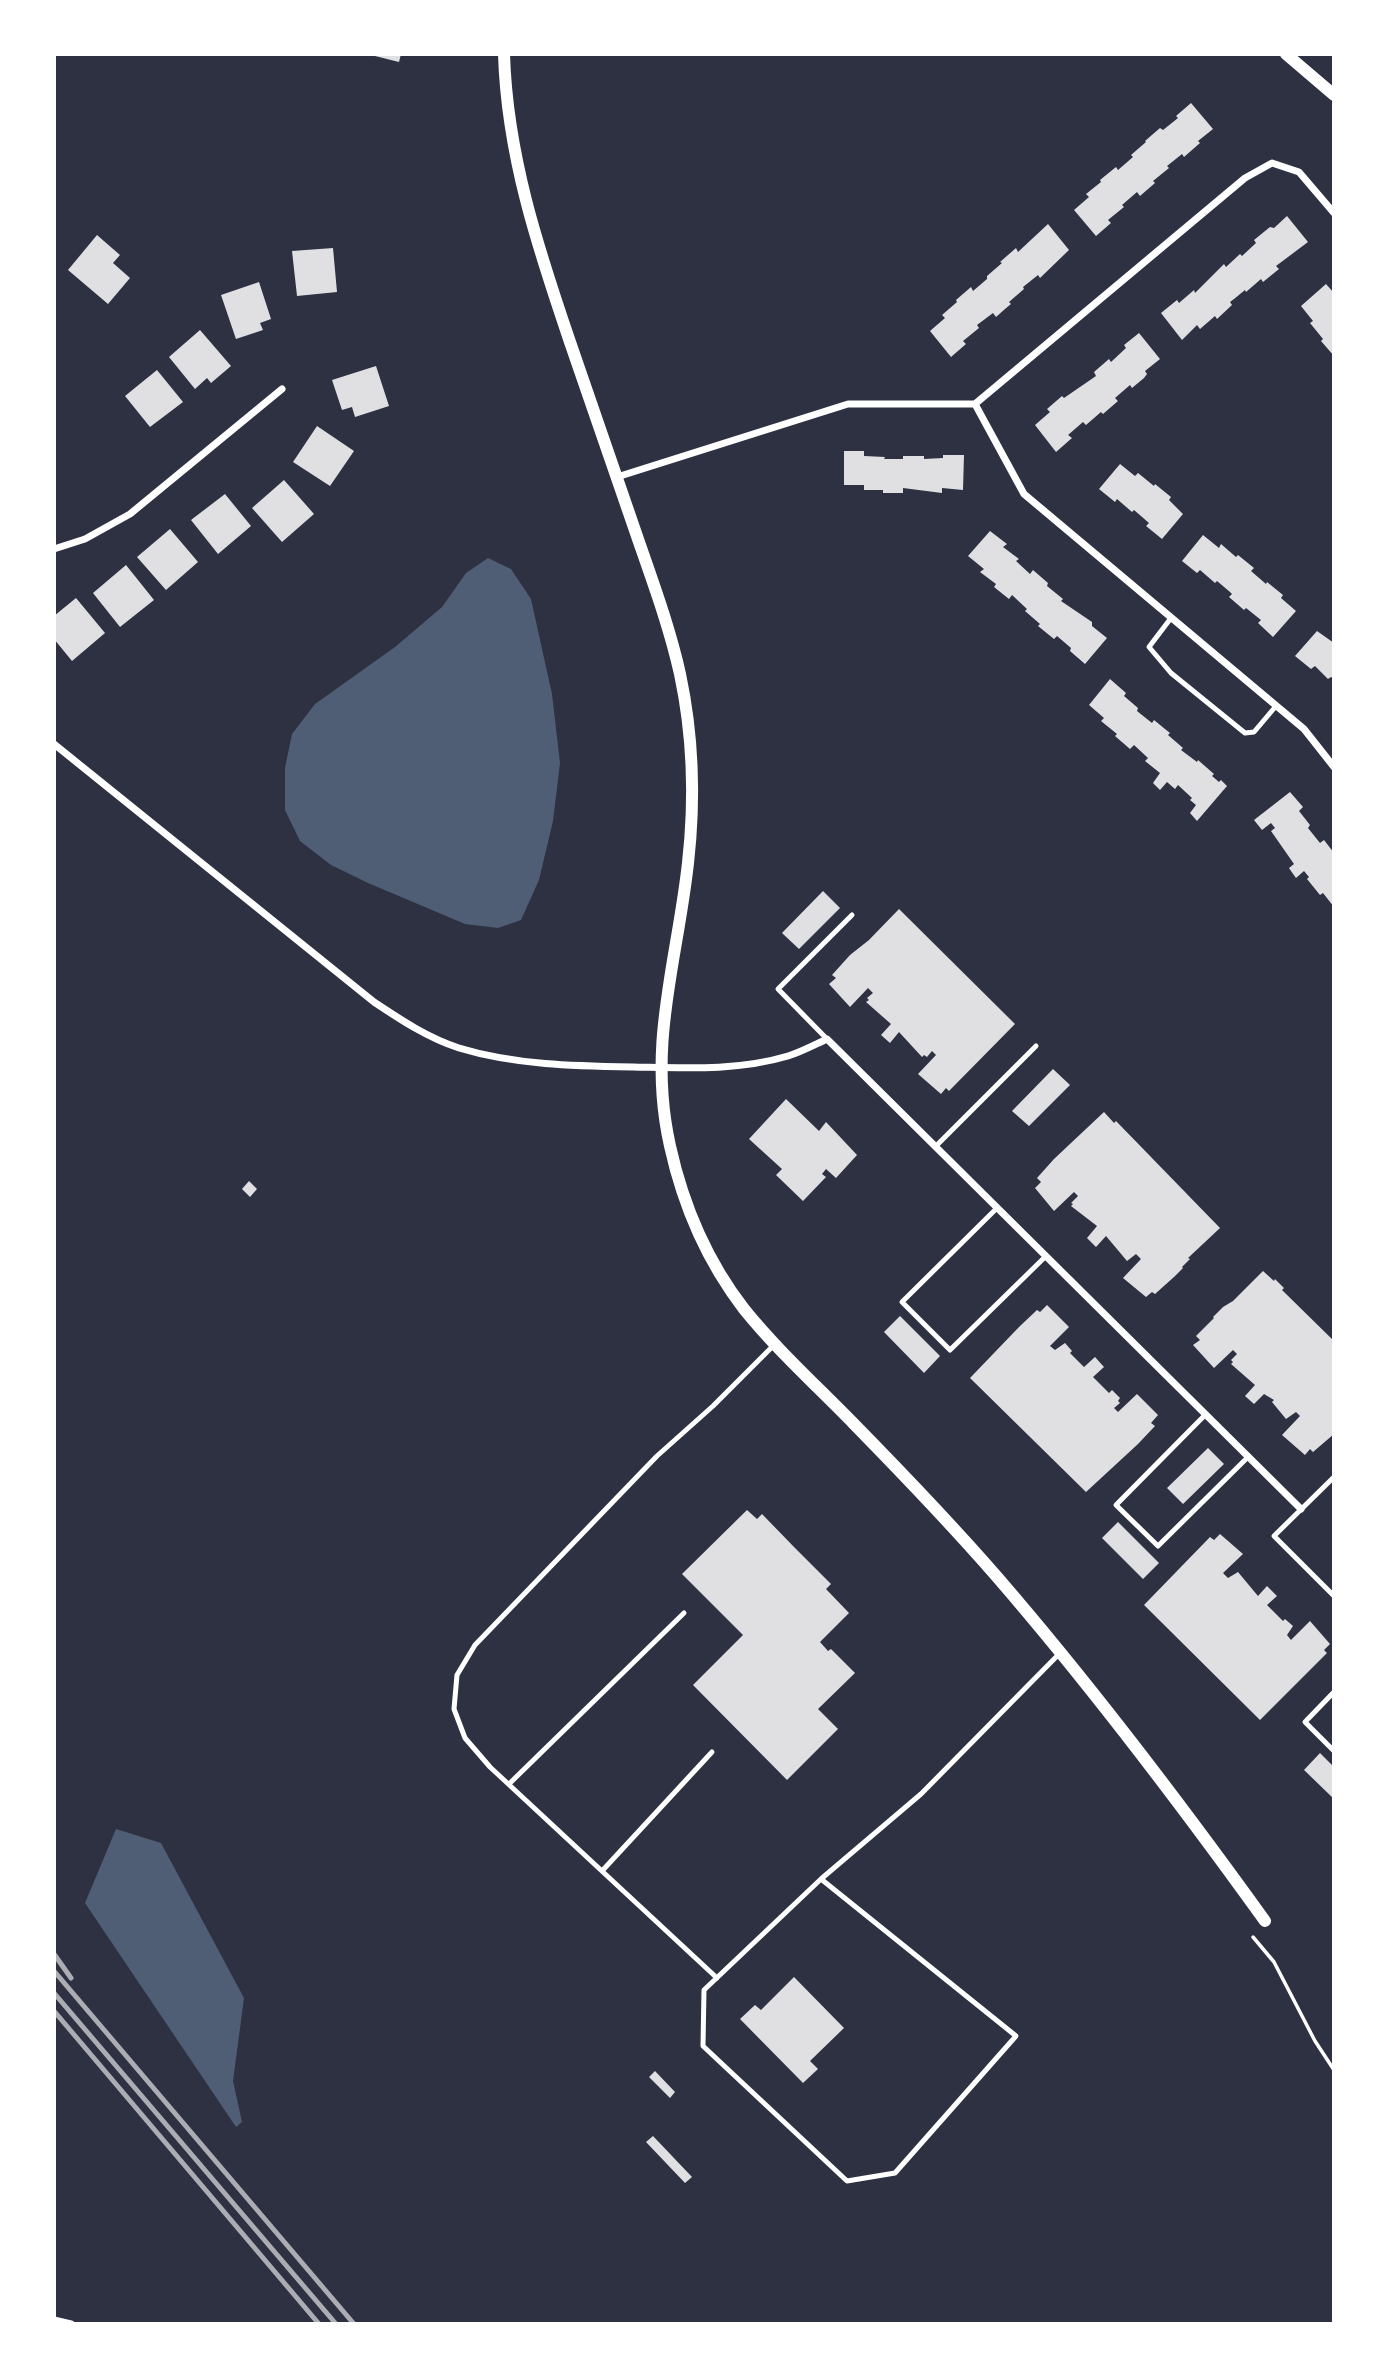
<!DOCTYPE html>
<style>
body{margin:0}
#map{position:relative;width:1388px;height:2378px;overflow:hidden;background:#2d3142;font-family:"Work Sans",sans-serif}
canvas{display:block}
.frame{position:absolute;inset:0;border:56px solid #fff;pointer-events:none}
</style>
<div id="map">
<canvas width="1388" height="2378"></canvas>
<div class="frame"></div>
</div>
<script>
const c = document.querySelector('canvas').getContext('2d');
c.lineJoin = 'round';
function fillPath(path, color) { c.fillStyle = color; c.fill(path, 'evenodd'); }
function strokePath(path, color, width, dash) { c.strokeStyle = color; c.lineWidth = width; c.lineCap = dash ? 'butt' : 'round'; c.setLineDash(dash || []); c.stroke(path); }
fillPath(new Path2D(`
 M488,558L511,569L531,599L552,694L560,763L553,821L539,880L521,920L498,928L465,924L368,883L331,865L300,841L285,810V768L292,734L315,704L395,647L442,607L466,573Z
 M116,1829L161,1843L244,1998L233,2081L242,2122L236,2127L85,1903Z`), '#4f5d75');
fillPath(new Path2D(`
 M367,54H401L399,62Z
 M1191,103L1213,129L1198,141L1200,143L1184,157L1182,154L1167,166L1169,168L1153,181L1155,183L1140,196L1137,192L1122,205L1124,207L1108,220L1111,223L1096,236L1074,210L1089,197L1086,194L1101,182L1100,180L1116,167L1118,170L1133,157L1131,155L1146,142L1145,141L1160,128L1163,130L1178,118L1176,116Z
 M1287,216L1308,242L1276,266L1279,269L1263,282L1261,279L1246,292L1245,290L1234,299L1230,302L1232,305L1217,319L1215,316L1200,329L1197,325L1182,340L1161,313L1177,300L1179,303L1194,290L1195,293L1224,264L1226,267L1240,254L1242,256L1256,243L1254,240L1270,227L1274,228Z
 M1048,224L1069,250L1040,278L1038,275L1023,287L1024,289L1009,302L1011,304L1005,309L996,317L993,313L977,325L979,328L963,341L966,344L951,357L930,331L945,318L942,315L957,302L956,300L971,287L973,291L987,279V276L1002,263L1000,262L1016,248L1018,252Z
 M97,235L120,255L113,263L130,278L108,304L68,270Z
 M333,248L337,292L297,296L292,251Z
 M259,282L271,319L260,323L263,330L236,339L221,295Z
 M1326,284L1334,293V356L1321,341L1323,339L1310,323L1313,321L1301,306Z
 M200,330L231,366L211,383L207,378L195,389L169,357Z
 M1139,333L1160,359L1145,371L1147,374L1144,378L1132,388L1130,385L1115,398L1118,401L1103,414L1101,412L1086,425L1083,422L1068,435L1072,438L1056,452L1035,425L1050,412L1047,409L1062,396L1064,398L1096,376L1094,372L1109,359L1111,362L1126,348L1124,345Z
 M376,366L389,406L355,417L352,407L342,410L332,380Z
 M157,370L183,402L150,427L125,396Z
 M317,426L354,451L330,486L293,462Z
 M844,451H864V456L885,457L884,459H903V456H924V459L943,458V455H964L963,490L942,488V493L903,488V493H883V490H864V485H844Z
 M1120,464L1135,476L1138,473L1154,486L1155,484L1171,497L1169,500L1183,514L1162,539L1146,526L1149,523L1134,510L1132,512L1117,499L1115,502L1099,489Z
 M284,480L314,514L282,542L252,508Z
 M225,494L251,526L218,554L191,520Z
 M170,529L198,562L166,590L137,557Z
 M990,531L1007,544L1003,547L1019,559L1016,561L1030,574L1033,570L1048,583L1047,586L1063,599L1061,601L1092,622V626L1107,638L1085,664L1070,651L1071,648L1057,636L1054,639L1038,626L1040,624L1025,611L1027,609L1012,595L1009,599L994,587L996,584L980,572L984,569L968,556Z
 M1203,535L1219,548L1221,544L1236,557L1238,555L1254,568L1251,571L1266,584L1267,582L1283,595L1281,598L1296,611L1273,637L1258,623L1261,620L1246,608L1244,610L1229,597L1232,594L1230,592L1217,581L1215,583L1200,570L1197,573L1182,561Z
 M126,565L154,600L120,627L93,593Z
 M76,598L105,633L72,661L54,639V616Z
 M1317,631L1334,643V679L1331,677L1328,679L1315,666L1311,669L1295,656Z
 M1110,679L1126,693L1124,696L1138,708L1137,711L1152,723L1154,720L1165,729L1170,733L1168,735L1183,748L1181,750L1197,762L1198,760L1214,774L1212,776L1219,782L1221,780L1227,786L1197,821L1190,813L1196,805L1190,800L1192,798L1178,785L1175,789L1167,782L1160,790L1153,783L1160,773L1145,761L1148,758L1134,745L1130,749L1115,736L1117,734L1101,721L1104,718L1089,705Z
 M1290,792L1303,807L1299,811L1310,825L1308,828L1320,843L1324,840L1334,853V907L1323,893L1320,895L1307,879L1309,877L1304,871L1296,878L1291,871L1289,868L1294,864L1271,831L1275,828L1271,823L1262,830L1254,820Z
 M823,891L840,908L799,949L782,933Z
 M899,909L1015,1024L949,1091L946,1088L941,1094L918,1074L936,1055L932,1051L927,1057L924,1055L922,1057L899,1032L890,1043L881,1035L891,1024L866,1002L869,1000L867,998L873,993L868,988L850,1007L829,984L836,978L832,975L850,955L869,940Z
 M1053,1069L1070,1085L1029,1126L1012,1111Z
 M786,1099L819,1131L826,1122L857,1155L836,1178L826,1169L822,1174L826,1177L803,1201L776,1175L782,1169L749,1139Z
 M1104,1112L1114,1123L1116,1121L1220,1228L1188,1258L1190,1259L1182,1267L1183,1268L1174,1277L1155,1294L1152,1292L1146,1297L1123,1278L1141,1259L1136,1254L1127,1261L1106,1236L1096,1247L1087,1238L1097,1226L1071,1206L1073,1204L1071,1203L1078,1196L1074,1192L1054,1211L1035,1188L1041,1182L1037,1178L1054,1159Z
 M249,1181L257,1189L250,1197L242,1189Z
 M1263,1271L1274,1281L1275,1279L1284,1288L1282,1290L1334,1341V1434L1313,1452L1310,1449L1305,1455L1282,1435L1300,1416L1296,1412L1286,1419L1272,1402L1274,1400L1264,1394L1254,1404L1245,1396L1255,1385L1231,1364L1233,1362L1231,1360L1237,1354L1233,1350L1214,1368L1193,1345L1200,1340L1196,1336L1214,1318L1213,1317L1223,1307L1233,1301Z
 M1047,1305L1069,1327L1050,1346L1055,1350L1065,1343L1072,1351L1070,1353L1084,1367L1095,1357L1104,1367L1093,1377L1109,1393L1112,1390L1120,1398L1118,1401L1120,1403L1114,1408L1118,1412L1137,1394L1158,1415L1151,1423L1155,1426L1138,1444L1086,1492L970,1378L1019,1327L1037,1310L1040,1312Z
 M900,1316L940,1356L924,1373L884,1332Z
 M1208,1448L1224,1464L1183,1504L1167,1488Z
 M747,1510L757,1519L762,1514L795,1548L831,1584L826,1589L849,1613L820,1642L828,1651L831,1649L855,1673L818,1709L838,1729L787,1780L693,1685L743,1635L682,1574Z
 M1118,1522L1159,1563L1143,1579L1102,1538Z
 M1220,1534L1243,1554L1223,1573L1228,1578L1238,1572L1258,1596L1267,1586L1277,1596L1267,1605L1283,1621L1285,1619L1293,1626L1287,1635L1291,1640L1310,1621L1330,1644L1324,1650L1327,1653L1260,1720L1144,1605L1210,1537L1214,1540Z
 M1320,1753L1334,1767V1799L1304,1770Z
 M794,1977L844,2028L810,2061L818,2069L803,2083L740,2019L755,2005L761,2010Z
 M655,2071L675,2092L670,2098L649,2077Z
 M653,2136L692,2177L685,2183L646,2142Z`), '#e0e0e3');
strokePath(new Path2D(`
 M1253,1937L1274,1962L1315,2041L1334,2070`), '#fff', 3.5);
strokePath(new Path2D(`
 M1171,618L1149,647L1171,673L1245,733L1254,732L1276,706
 M827,1039L778,989L852,915
 M935,1147L1036,1046
 M997,1208L902,1302L950,1350L1046,1256
 M1205,1415L1116,1505L1158,1546L1248,1457
 M1334,1477L1274,1536L1334,1596
 M1334,1692L1305,1722L1334,1751
 M509,1784L684,1613
 M602,1871L712,1752
 M821,1879L1016,2036L895,2173L847,2181L703,2046L704,1990L821,1879L921,1794L1061,1652
 M717,1978L490,1767L465,1738L454,1709L457,1675L475,1645L657,1456L713,1406L775,1344`), '#fff', 5);
strokePath(new Path2D(`
 M975,404L1024,494L1304,729L1334,767
 M617,477L848,404H975L1245,178L1272,163L1299,172L1334,213
 M54,549L85,539L130,514L282,389
 M54,744L374,1002C401,1020 428,1038 459,1048C515,1065 575,1066 633,1067C685,1068 738,1071 788,1056C801,1052 814,1045 827,1039L1301,1509
 M54,2320L71,2324`), '#fff', 7);
strokePath(new Path2D(`
 M504,54C507,155 538,248 570,342C593,409 616,475 639,542C654,585 670,629 680,674C693,735 695,801 688,863C677,963 647,1044 670,1146C683,1205 707,1261 744,1309C777,1350 817,1386 854,1424C903,1474 952,1525 998,1578C1093,1688 1180,1803 1265,1921
 M1286,54L1334,95`), '#fff', 12);
strokePath(new Path2D(`
 M54,1954L71,1978
 M54,1971L354,2324
 M54,1993L336,2324
 M54,2011L319,2324`), '#abadb3', 5);
</script>
